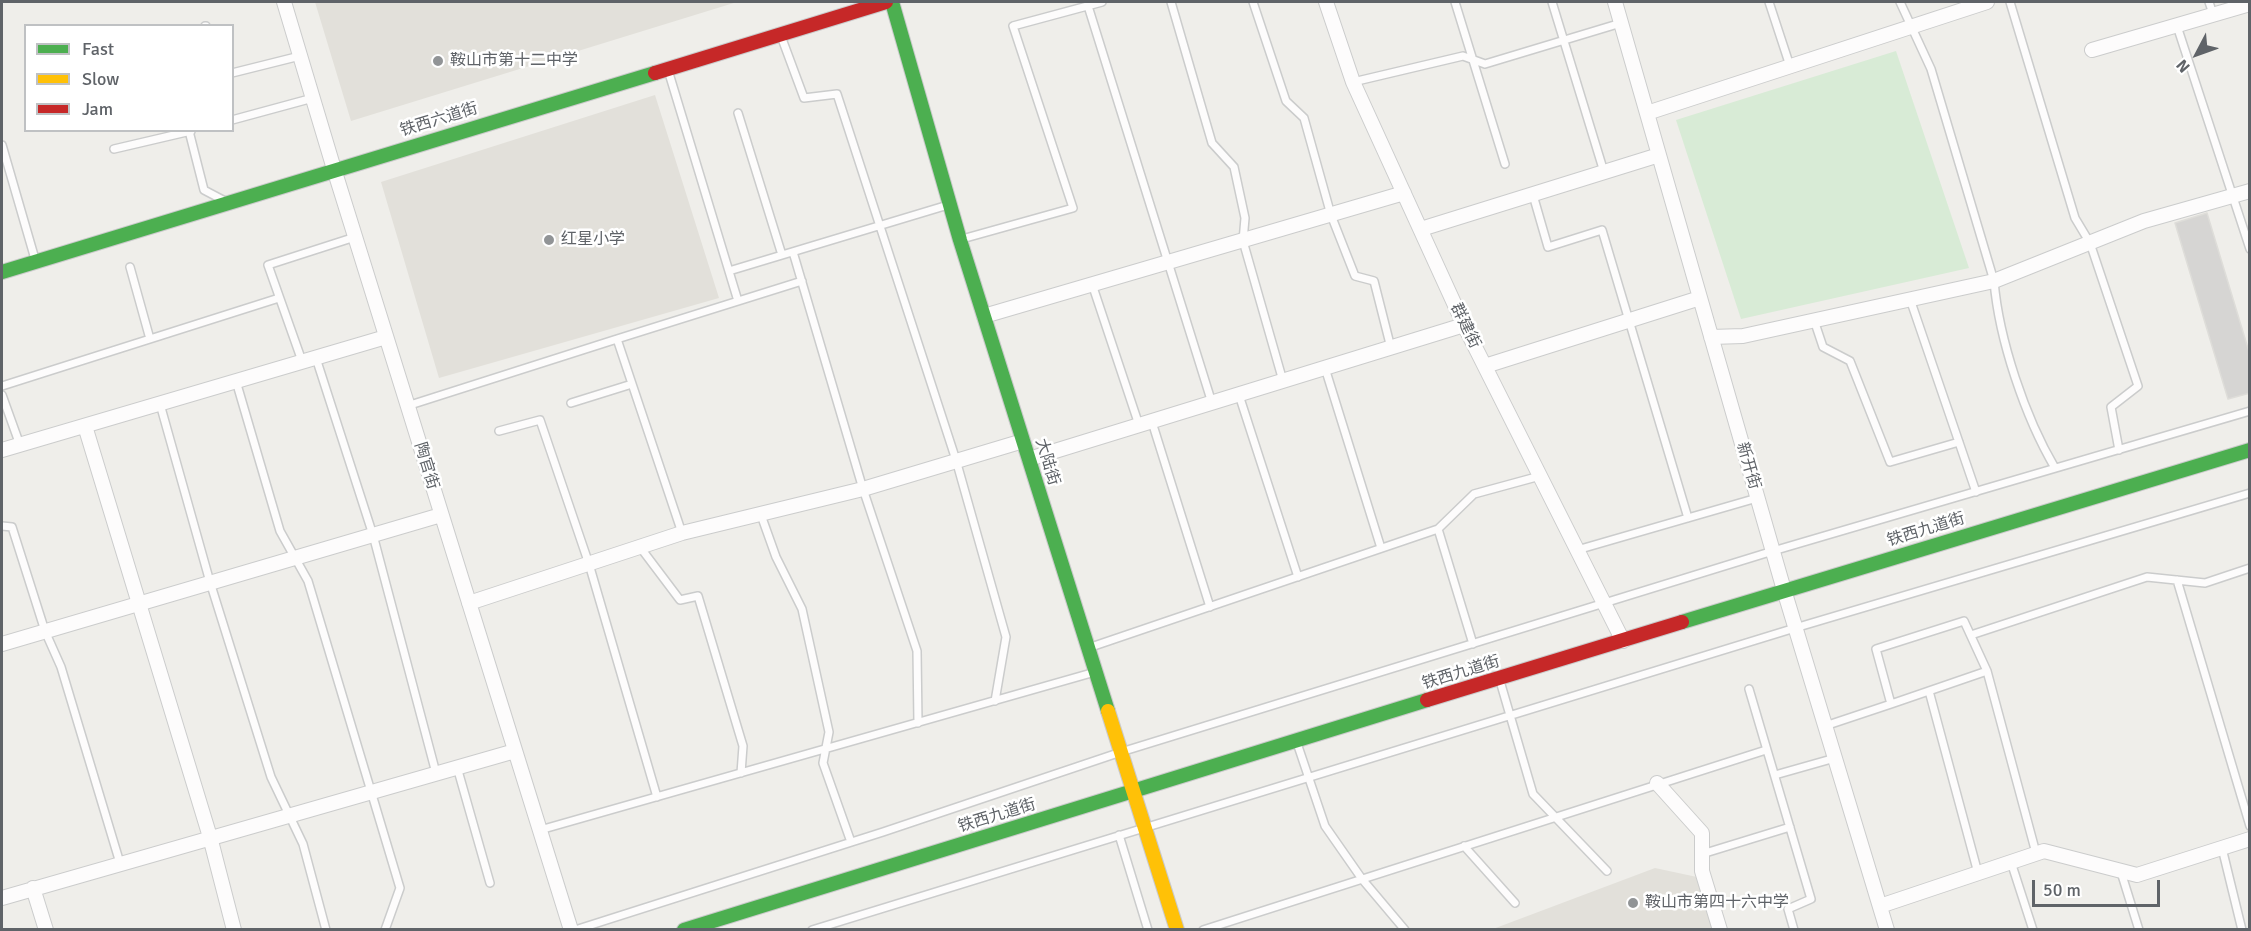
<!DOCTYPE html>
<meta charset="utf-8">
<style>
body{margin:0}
#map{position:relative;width:2251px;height:931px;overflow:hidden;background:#efeeea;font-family:Signika,sans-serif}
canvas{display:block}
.frame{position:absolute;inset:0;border:3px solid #5f6368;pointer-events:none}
.legend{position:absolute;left:24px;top:24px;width:210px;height:108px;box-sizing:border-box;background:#fff;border:2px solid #bfc1c3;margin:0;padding:8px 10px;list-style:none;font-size:18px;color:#5f6368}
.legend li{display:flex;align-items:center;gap:12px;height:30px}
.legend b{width:30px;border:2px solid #bfc1c3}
.north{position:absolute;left:2167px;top:24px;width:60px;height:60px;-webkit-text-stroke:4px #fff;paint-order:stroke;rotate:229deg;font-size:16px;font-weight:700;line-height:24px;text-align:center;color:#5f6368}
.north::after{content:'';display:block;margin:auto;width:21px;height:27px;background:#5f6368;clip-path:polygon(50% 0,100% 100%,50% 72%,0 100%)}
.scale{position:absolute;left:2032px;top:880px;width:128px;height:27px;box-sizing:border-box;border:3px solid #5f6368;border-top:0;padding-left:8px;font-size:18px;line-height:21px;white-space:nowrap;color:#5f6368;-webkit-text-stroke:4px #fff;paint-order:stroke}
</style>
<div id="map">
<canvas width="2251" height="931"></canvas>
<div class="frame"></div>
<ul class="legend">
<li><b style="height:8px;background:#4caf50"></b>Fast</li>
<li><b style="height:8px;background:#ffc107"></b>Slow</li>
<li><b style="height:8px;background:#c62828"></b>Jam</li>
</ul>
<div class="north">N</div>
<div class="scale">50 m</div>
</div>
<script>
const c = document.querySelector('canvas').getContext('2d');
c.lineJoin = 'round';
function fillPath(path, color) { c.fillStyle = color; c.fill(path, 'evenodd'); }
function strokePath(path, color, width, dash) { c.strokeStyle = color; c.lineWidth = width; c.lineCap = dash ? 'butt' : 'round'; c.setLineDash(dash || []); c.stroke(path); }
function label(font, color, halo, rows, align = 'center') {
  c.font = font + ' Signika,"Noto Sans SC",sans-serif'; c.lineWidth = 5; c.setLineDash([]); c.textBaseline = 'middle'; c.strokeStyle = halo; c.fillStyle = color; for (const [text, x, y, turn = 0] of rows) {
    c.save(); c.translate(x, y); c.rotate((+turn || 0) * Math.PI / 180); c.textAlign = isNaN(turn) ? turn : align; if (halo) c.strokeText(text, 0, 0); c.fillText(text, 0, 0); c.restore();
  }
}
fillPath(new Path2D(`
 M315,2H737L351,121Z
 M655,95L719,298L439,378L381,182Z
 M1655,868L1697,877L1713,929H1493Z`), '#e2e0da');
fillPath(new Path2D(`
 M1896,51L1969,268L1741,319L1676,120Z`), '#d8ebd6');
const building = new Path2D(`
 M2207,213L2250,355V393L2228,399L2175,223Z`);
fillPath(building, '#d6d5d3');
strokePath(building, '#deddd9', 1.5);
const lane = new Path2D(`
 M1171,2L1212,143L1234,167L1245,218L1243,241L1283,381
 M1253,2L1286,101L1304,118L1331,215L1355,276L1374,281L1391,348
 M1455,2L1505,164
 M1552,2L1604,172
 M1769,2L1790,66
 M1900,2L1931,69L1994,281C1999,340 2025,417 2055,468
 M2010,2L2075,218L2090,243L2138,386L2111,407L2119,450
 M2209,2L2213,14
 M1088,6L1212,403
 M205,26H206
 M2177,26L2250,249
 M781,36L804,98L837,94L956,460L1006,637L995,701
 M668,70L738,301
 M232,73L300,56
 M1353,82L1463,56L1485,64L1621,23
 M738,113L782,255
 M232,120L313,98
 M189,131L204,190L223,200
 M2,145L35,259
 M114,149L191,131
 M1533,195L1548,247L1602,230L1688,518
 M962,239L1073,208L1013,26L1102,2
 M793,252L863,489L917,651L918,723
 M130,267L150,339
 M729,271L948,205
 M1092,284L1139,425
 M1910,299L1976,492
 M1814,320L1823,347L1850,361L1890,462L1959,442
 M316,358L373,535L436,773
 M302,361L268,265L355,237
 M1325,368L1381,548
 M236,381L280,531L308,581L400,888L385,930
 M2,386L279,298
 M2,395L20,445
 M1239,395L1298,577
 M571,403L632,384
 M160,404L210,582L271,777L303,844L326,930
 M407,406L617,339
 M1152,422L1210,607
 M499,431L540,420L589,564L657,797
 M761,515L776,557L802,609L829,732L823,763L851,842
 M2,526L12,527L45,631L61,667L120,863
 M1438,529L1473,644
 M682,533L617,339L802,281
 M640,547L680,600L698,596L743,746L741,773
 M1577,550L1757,498
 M2177,580L2250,826
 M1971,635L2147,577L2205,583L2250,568
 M1091,647L1438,529L1474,494L1540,476
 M1500,681L1533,794L1607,871
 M1749,689L1811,899L1788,909L1794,930
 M1929,691L1978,873
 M1891,704L1987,671
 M1825,726L1891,704L1876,649L1964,621L1987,671L2036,853
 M1297,743L1325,826L1362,879L1405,930
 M457,767L490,883
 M1775,775L1835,758
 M540,830L1095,672
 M1119,835L1148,930
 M1464,846L1515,903
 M2222,848L2242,930
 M1702,854L1790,827
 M2011,862L2033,930
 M2121,872L2139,930
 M575,930L883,832L1121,752L1773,551L2250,411
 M812,930L1795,628L2250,493
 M1203,930L1766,750`);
const street = new Path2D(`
 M284,2L334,169L571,930
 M1326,2L1353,82L1464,325L1623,641
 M1615,2L1784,590L1887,930
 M2092,50L2250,4
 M1647,113L1987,2
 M1421,229L1659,155
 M984,316L1404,193
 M1711,337L1743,336L1994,281L2144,221L2250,191
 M1485,366L1700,298
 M85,426L210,837L234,930
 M2,450L386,337
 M1029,459L1464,325
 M469,603L682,533L863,489L1023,441
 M2,644L441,515
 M1657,783L1702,833V871L1720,930
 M33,888L46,930
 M2,898L515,751
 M1880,906L2044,851L2137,875L2250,839`);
const fast = new Path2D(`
 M892,2L960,240L1108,711
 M2,272L655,73
 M1682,622L2250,450
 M684,930L1427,700`);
const slow = new Path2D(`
 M1108,711L1177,930`);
const jam = new Path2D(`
 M655,73L886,2
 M1427,700L1682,622`);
strokePath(lane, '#cbcccc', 10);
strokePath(street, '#cbcccc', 16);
strokePath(fast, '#cacacb', 16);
strokePath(slow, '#cacacb', 16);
strokePath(jam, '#cacacb', 16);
strokePath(lane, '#fdfcfc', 7);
strokePath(street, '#fdfcfc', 14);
strokePath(fast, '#4caf50', 14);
strokePath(slow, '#ffc107', 14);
strokePath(jam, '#c62828', 14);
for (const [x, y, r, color] of [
 [438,61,6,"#919496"],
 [549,240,6,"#919496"],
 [1633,903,6,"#919496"]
]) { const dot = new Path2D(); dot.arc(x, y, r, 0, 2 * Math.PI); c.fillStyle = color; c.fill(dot); strokePath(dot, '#fff', 2); }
label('16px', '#5f6368', '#fff', [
 ["鞍山市第十二中学",450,61],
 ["红星小学",561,240],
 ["鞍山市第四十六中学",1645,903]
], 'left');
label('16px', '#5f6368', '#fff', [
 ["铁西六道街",439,120,-17],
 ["群建街",1465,326,64],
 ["大陆街",1047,462,73],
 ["陶官街",426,466,73],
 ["新开街",1748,466,74],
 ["铁西九道街",1926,530,-17],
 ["铁西九道街",1461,673,-17],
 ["铁西九道街",997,816,-17]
]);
</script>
